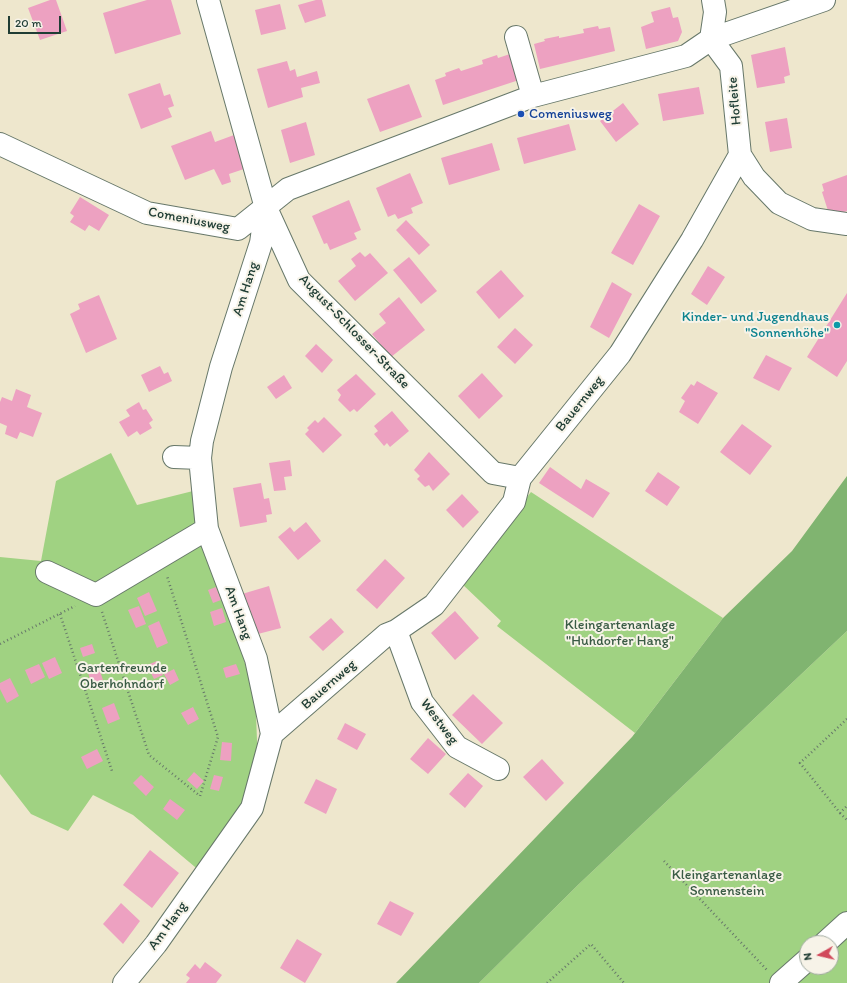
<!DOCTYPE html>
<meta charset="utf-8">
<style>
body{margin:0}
#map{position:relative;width:847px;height:983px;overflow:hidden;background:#eee7cd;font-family:Itim,sans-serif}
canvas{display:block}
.north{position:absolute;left:799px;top:935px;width:40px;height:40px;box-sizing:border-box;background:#f7f3e8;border:1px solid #a1aaa0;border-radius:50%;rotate:262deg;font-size:11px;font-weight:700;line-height:16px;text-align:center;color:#1f3d34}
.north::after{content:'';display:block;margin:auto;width:14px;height:18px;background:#d1495b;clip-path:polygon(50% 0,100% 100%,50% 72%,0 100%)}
.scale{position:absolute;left:8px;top:16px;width:53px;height:18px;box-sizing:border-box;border:2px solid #1f3d34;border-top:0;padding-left:5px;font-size:12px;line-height:14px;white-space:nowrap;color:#1f3d34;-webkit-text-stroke:3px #f7f3e8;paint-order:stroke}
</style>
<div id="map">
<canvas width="847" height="983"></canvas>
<div class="north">N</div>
<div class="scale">20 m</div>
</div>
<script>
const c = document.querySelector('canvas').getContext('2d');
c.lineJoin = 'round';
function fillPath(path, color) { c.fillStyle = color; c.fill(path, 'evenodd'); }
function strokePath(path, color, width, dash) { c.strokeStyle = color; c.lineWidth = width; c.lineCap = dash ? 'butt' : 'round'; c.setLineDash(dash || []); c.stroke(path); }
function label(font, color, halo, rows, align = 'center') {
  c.font = font + ' Itim,sans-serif'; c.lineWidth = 4; c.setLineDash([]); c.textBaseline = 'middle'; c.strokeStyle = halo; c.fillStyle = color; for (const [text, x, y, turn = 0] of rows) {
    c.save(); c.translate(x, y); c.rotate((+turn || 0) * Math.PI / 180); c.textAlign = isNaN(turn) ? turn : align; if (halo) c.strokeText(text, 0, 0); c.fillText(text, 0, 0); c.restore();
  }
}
fillPath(new Path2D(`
 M111,453L137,505L197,490L247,671L256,714L257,741V762L250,790L201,872L133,815L93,795L68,831L31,814L0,774V557L41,561L56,481Z
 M531,492L723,618L635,733L497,626L501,621L461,583Z
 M847,631V983H479L579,884ZM807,943H831V967H807Z`), '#a0d282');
fillPath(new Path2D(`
 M847,476V631L579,884L479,983H396L632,737L723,618L792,551Z`), '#80b470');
fillPath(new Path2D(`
 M50,0H56L67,31L40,40L28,8Z
 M147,0H171L181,34L115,54L103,13Z
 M316,0H322L326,16L305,23L298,5Z
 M280,4L286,29L261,35L255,10Z
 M670,7L673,18L678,17L682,32L678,41L646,49L641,27L654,22L651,12Z
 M598,26L599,29L610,27L615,51L540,69L534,44L545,41L544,39L559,36V38L584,33L583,29Z
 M785,47L790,75L784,77L785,83L757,88L751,55Z
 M510,54L519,80L443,105L435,80L446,76L445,73L459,68L461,71L483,64L482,60L497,55L498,58Z
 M287,61L290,71L295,69L297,77L317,71L320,83L301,88L303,97L268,108L257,69Z
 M160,83L164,96L170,94L174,106L168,108L172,117L141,129L128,94Z
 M409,84L422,117L380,132L367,99Z
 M699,87L704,114L663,121L658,94Z
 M623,103L639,124L616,142L600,121Z
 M787,118L792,148L770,152L765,122Z
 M306,122L315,155L290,163L281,130Z
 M569,124L576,150L524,164L517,138Z
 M211,131L215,142L234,135L247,168L229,174L231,182L222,185L214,169L185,180L171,146Z
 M492,143L500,170L449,185L441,158Z
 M410,173L423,203L411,208L413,213L398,219L395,214L388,217L376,188Z
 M847,175V211L830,217L822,192L824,191L822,184Z
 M80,197L109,215L99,231L89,225L85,231L70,222L74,216L70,213Z
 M349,200L361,230L354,233L357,239L330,250L327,243L324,244L312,216Z
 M639,204L660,216L633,265L611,253Z
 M406,220L430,245L419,255L396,230Z
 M360,252L365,257L370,253L388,273L355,301L338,281L356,266L351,259Z
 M409,257L437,291L421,304L393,270Z
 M708,266L725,277L707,305L691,294Z
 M501,270L524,296L499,319L476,292Z
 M612,282L632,294L609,338L590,327Z
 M847,293V361L837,377L807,357Z
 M99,295L117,339L86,353L70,314L80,309L78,304Z
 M399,297L425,330L391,357L372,334L386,323L379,314Z
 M515,328L533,345L515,364L497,347Z
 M316,344L333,360L322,373L305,356Z
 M766,355L792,368L779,391L753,378Z
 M160,366L164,374L168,372L172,381L149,392L141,375Z
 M482,373L503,396L479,419L458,396Z
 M356,374L376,394L357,412L354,409L350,412L338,400L341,395L337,390Z
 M284,375L292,388L276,399L267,387Z
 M697,381L718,393L698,424L679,412L685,401L681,398L691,384L694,386Z
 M16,389L31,395L27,407L42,413L33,437L20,432L17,439L5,434L7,426L0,423V402L2,397L12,401Z
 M139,402L143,410L146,409L153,420L149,423L152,428L140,435L137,431L128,437L119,422L130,416L126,410Z
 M392,411L409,431L390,447L387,443L384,446L374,434L378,431L374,426Z
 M324,417L342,435L323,453L305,434L309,430L307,428L315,420L318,423Z
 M742,424L772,446L750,475L720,452Z
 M429,452L450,474L433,491L429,485L425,487L417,479L420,476L414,470Z
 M290,460L292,476L284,477L286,490L274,491L269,463Z
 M550,467L581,489L586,479L610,493L593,518L539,483Z
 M658,472L680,487L667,506L645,491Z
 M261,483L264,499L269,498L272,514L266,515L267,522L240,527L233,488Z
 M462,494L479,512L463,528L446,510Z
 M306,522L321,541L298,560L278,537L290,527L294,532Z
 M385,559L405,578L377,609L356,590Z
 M269,586L281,628L254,635L242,594Z
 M216,587L221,600L213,603L208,590Z
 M149,592L157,611L145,616L137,598Z
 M139,606L146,624L136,628L128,610Z
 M222,608L226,622L214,626L210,612Z
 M455,611L479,638L455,660L431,633Z
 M331,618L344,632L323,651L309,637Z
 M159,621L168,643L157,648L148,626Z
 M92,644L95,653L83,657L80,648Z
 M55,657L62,673L49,679L42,663Z
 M157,661L163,675L154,679L147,665Z
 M39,664L45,677L31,684L25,670Z
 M236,664L240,674L226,678L223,668Z
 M98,665L103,680L91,684L87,668Z
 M174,669L179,680L170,685L164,674Z
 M10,678L19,696L7,703L0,689V683Z
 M473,694L503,723L482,744L452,715Z
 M114,703L120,719L108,724L102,708Z
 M193,707L199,719L188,725L181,713Z
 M345,723L366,734L357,750L337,739Z
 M428,738L446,754L428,774L410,759Z
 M222,742L232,743L231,761L220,760Z
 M97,749L103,761L87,769L81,757Z
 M542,759L564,783L546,801L523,777Z
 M194,772L204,781L197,789L187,780Z
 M468,773L483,786L465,808L449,794Z
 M141,775L154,787L146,796L133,783Z
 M214,775L223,777L219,791L210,789Z
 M316,779L337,789L326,814L304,803Z
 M170,799L185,810L177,820L163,809Z
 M150,850L179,873L152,908L123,885Z
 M390,901L414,913L401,936L377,924Z
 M121,903L140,921L123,944L103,924Z
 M297,939L322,954L305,983L280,968Z
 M205,962L222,975L216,983H186L190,978L186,975L195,964L200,969Z`), '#eda1c1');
const minor = new Path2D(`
 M208,0L266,208L299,280L493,473L520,478
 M516,37L533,96
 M711,39L731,66L740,155L754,177L779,203L812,219L847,224
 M711,39L715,12L713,0
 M0,144L147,213L238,229L288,189L533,96L686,56L711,39L824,0
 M174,457L200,458
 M47,572L96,595L207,529
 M396,631L422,702L457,747L498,769
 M272,734L386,635L396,631L434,605L514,502L520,478L620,354L692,240L740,155
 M825,943L847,923
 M124,983L156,944L252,808L272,734L256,659L207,529L200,458L202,441L221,367L261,243L266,208
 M781,983L807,960`);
strokePath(minor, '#67786a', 24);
strokePath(new Path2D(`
 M102,612L149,755L200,796L218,737L167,576
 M60,614L112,771
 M0,644L75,606
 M847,719L800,763L840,813L847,806
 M840,813L847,820
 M664,861L767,970
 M547,983L591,944L624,983`), '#67786a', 2.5, [1, 3]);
strokePath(minor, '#fff', 22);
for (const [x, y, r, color] of [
 [521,114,4,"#1a4fb4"],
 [837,325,4,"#0f9aa8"]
]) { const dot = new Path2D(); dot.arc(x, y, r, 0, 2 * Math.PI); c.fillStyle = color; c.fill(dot); strokePath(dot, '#f7f3e8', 1.5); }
label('14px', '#1f3d34', '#f7f3e8', [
 ["Hofleite",735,101,-95],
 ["Comeniusweg",189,220,11],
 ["Am Hang",246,289,-72],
 ["August-Schlosser-Straße",354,332,46],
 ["Bauernweg",580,404,-51],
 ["Am Hang",238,613,70],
 ["Bauernweg",329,685,-41],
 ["Westweg",439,722,53],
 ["Am Hang",168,926,-54]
]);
label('14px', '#164399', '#f7f3e8', [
 ["Comeniusweg",529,114]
], 'left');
label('14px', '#0d838f', '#f7f3e8', [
 ["Kinder- und Jugendhaus",829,317],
 ["\"Sonnenhöhe\"",829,333]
], 'right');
label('14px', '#395b44', '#f7f3e8', [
 ["Kleingartenanlage",620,625],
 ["\"Huhdorfer Hang\"",620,641],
 ["Gartenfreunde",122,668],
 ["Oberhohndorf",122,684],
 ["Kleingartenanlage",727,875],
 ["Sonnenstein",727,891]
]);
</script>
